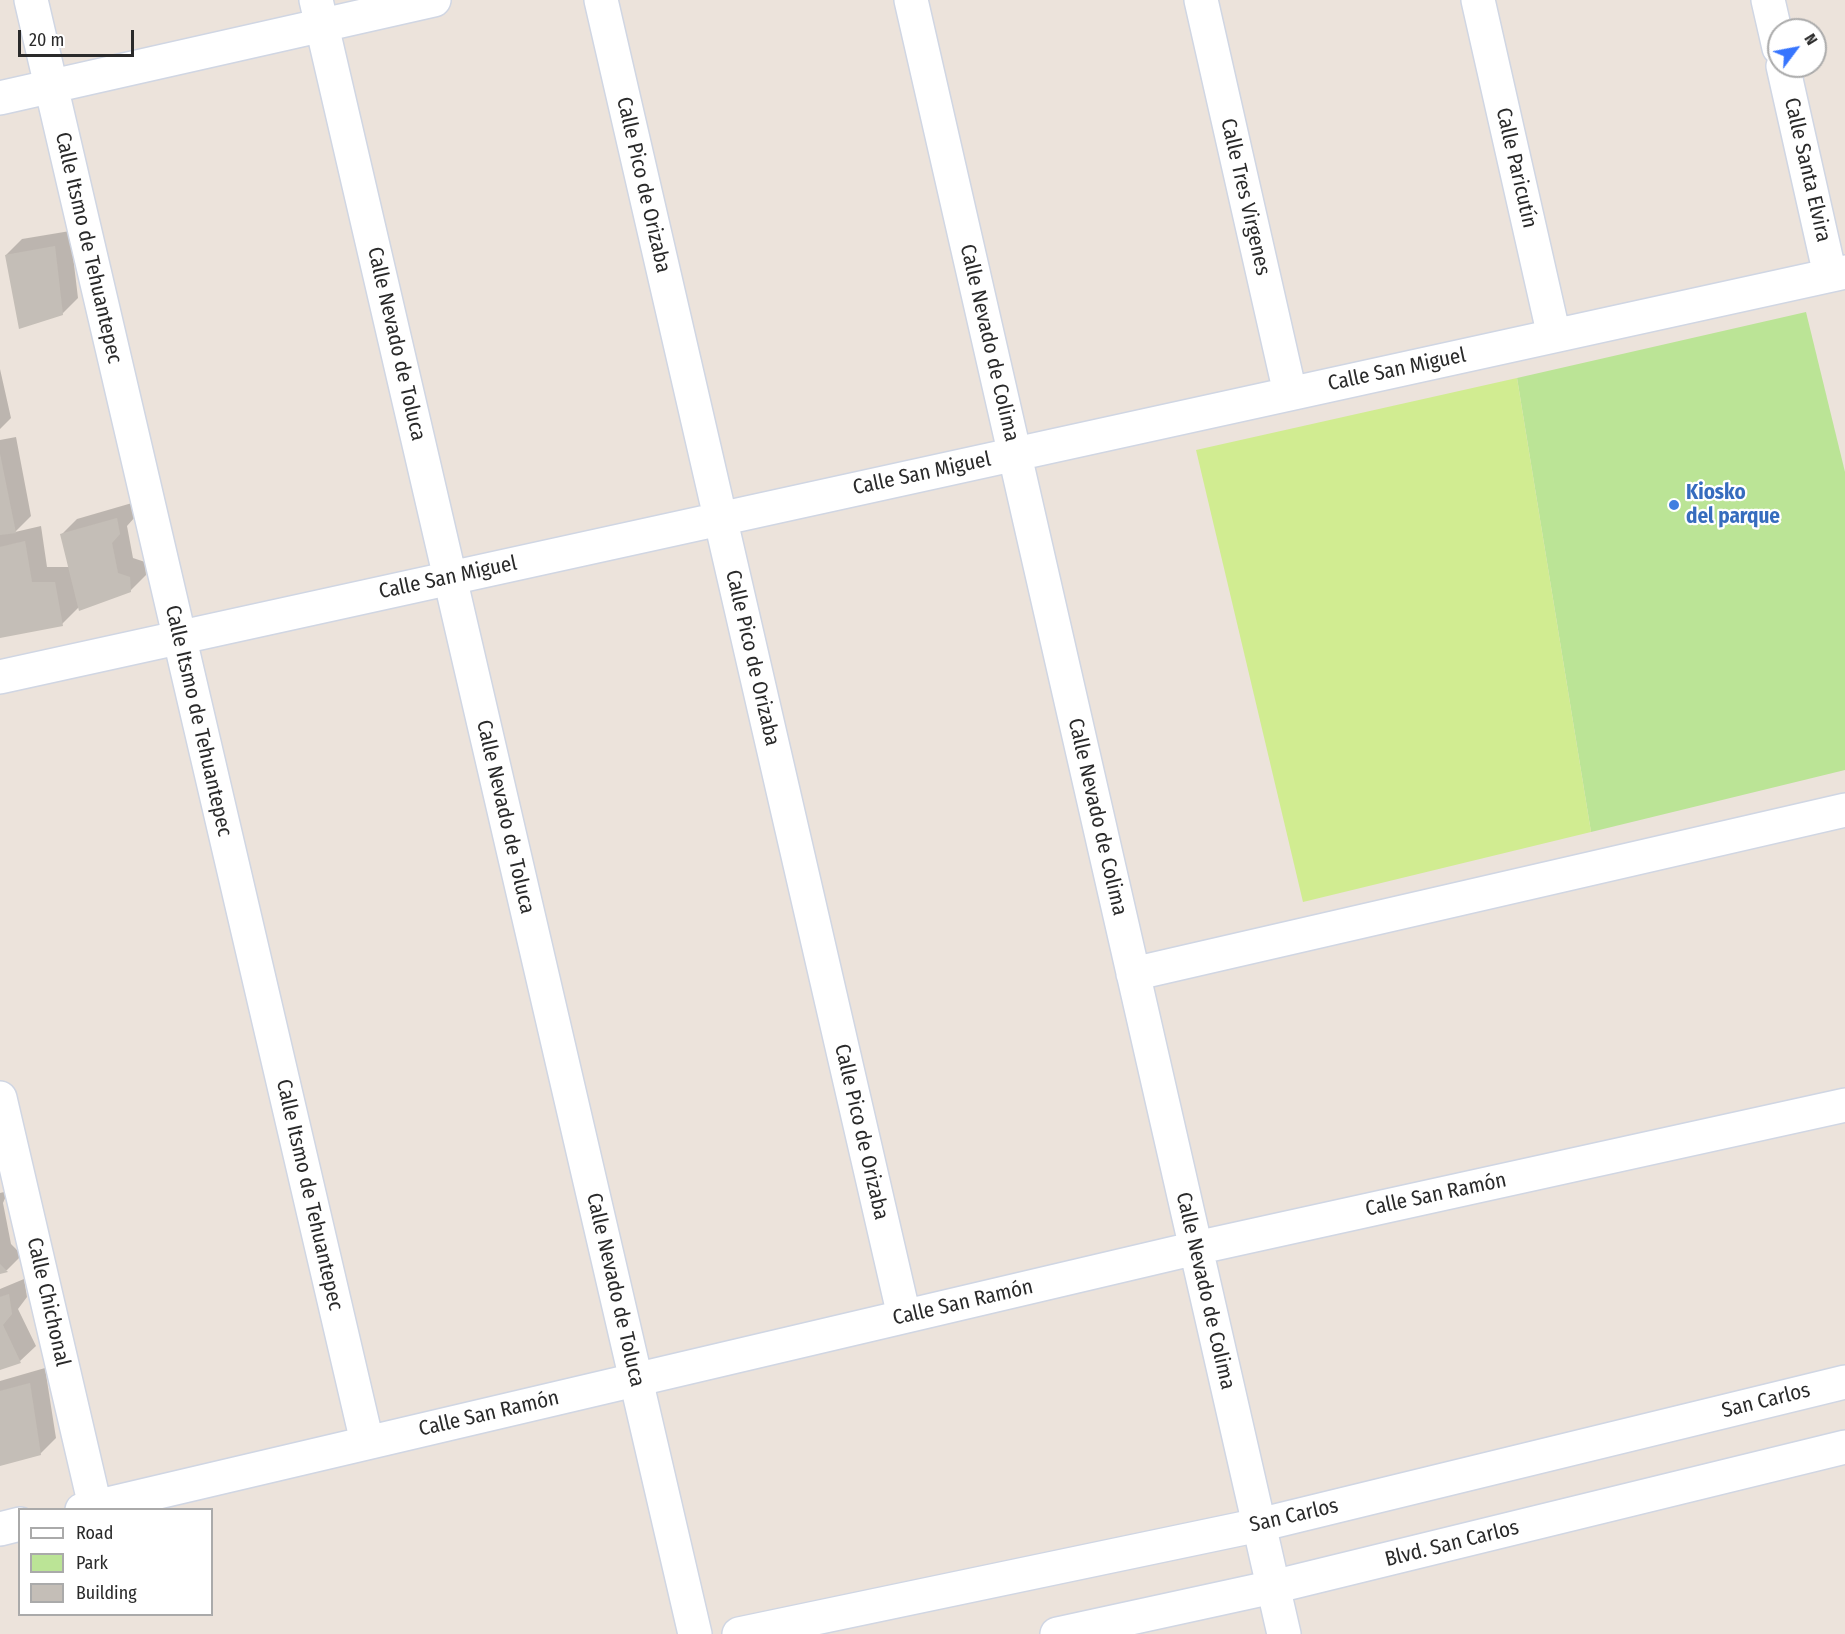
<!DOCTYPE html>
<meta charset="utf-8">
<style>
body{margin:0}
#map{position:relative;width:1845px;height:1634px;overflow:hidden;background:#ece3db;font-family:"Fira Sans Condensed",sans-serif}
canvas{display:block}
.legend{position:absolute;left:18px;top:1508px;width:195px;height:108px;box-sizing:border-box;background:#fff;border:2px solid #aaa;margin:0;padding:8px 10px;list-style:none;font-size:18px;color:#2a2a2a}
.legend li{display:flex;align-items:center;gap:12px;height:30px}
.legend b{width:30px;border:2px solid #aaa}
.north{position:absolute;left:1767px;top:18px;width:60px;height:60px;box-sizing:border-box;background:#fff;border:2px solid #aaa;border-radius:50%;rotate:58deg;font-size:16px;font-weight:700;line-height:24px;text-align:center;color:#2a2a2a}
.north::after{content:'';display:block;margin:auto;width:21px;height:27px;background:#3775fe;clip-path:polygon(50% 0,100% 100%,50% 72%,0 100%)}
.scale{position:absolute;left:18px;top:30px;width:116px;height:27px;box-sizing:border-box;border:3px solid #2a2a2a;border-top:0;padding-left:8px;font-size:18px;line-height:21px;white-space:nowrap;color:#2a2a2a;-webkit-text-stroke:4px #fff;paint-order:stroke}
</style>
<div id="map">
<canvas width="1845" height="1634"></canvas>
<ul class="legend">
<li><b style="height:8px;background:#fff"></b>Road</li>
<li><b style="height:16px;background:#bbe496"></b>Park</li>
<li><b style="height:16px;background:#c4beb7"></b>Building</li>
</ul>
<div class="north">N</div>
<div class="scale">20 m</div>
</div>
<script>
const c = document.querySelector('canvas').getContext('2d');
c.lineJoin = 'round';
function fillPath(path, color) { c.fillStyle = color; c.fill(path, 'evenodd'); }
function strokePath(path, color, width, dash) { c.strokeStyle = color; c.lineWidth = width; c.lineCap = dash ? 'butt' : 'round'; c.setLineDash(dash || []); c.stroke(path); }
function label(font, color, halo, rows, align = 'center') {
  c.font = font + ' "Fira Sans Condensed",sans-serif'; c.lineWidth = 4.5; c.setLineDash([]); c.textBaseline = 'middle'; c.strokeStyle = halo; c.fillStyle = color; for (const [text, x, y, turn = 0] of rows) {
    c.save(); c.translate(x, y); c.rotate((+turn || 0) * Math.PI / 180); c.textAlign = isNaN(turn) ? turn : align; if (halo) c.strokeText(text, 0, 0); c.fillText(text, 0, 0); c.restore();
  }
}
fillPath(new Path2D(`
 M1806,312L1845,472V770L1591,832L1517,378Z`), '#bbe496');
fillPath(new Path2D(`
 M1517,378L1591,832L1303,902L1196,450Z`), '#d1ec91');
fillPath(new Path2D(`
 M70,231L78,298L62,314L6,255L22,239Z
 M0,369L11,418L0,429Z
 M16,437L31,516L15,532L41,526L47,567H69L61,535L77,519L132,503L135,517L127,526L133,558L145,562L146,575L130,591L79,607L62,624L0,636V440Z
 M8,1191L3,1203L11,1244L22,1255L7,1270L0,1273V1193Z
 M24,1279L27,1297L18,1309L36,1346L20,1361L0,1368V1289Z
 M45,1368L56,1438L40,1454L0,1464V1381Z`), '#0003');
fillPath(new Path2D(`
 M55,246L63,315L19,329L5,255Z
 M0,454L16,533L0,535Z
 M117,518L120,534L112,543L118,573L130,577L131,592L79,611L60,534Z
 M25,541L32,582H55L63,626L0,638V547Z
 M0,1264L8,1272L0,1274Z
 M9,1294L12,1314L3,1325L21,1363L0,1370V1297Z
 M30,1383L41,1455L0,1466V1391Z`), '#c4beb7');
const minor = new Path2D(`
 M31,0L367,1442
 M316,0L695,1634
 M601,0L904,1316
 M911,0L1284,1634
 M1201,0L1290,393
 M1478,0L1554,336
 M1768,0L1779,48
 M1783,66L1830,275
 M0,98L434,0
 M0,677L1845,272
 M1133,974L1845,810
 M0,1098L95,1506
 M82,1510L1196,1248L1845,1105
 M0,1529L20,1524`);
const secondary = new Path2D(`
 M739,1634L1259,1525L1845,1382
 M1057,1634L1273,1587L1845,1447`);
strokePath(minor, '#d0d6e3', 36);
strokePath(secondary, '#d0d6e3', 36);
strokePath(minor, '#fff', 33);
strokePath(secondary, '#fff', 33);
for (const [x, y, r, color] of [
 [1674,505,6,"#3f7fe0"]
]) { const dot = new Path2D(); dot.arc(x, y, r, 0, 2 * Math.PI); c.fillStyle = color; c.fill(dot); strokePath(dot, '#fff', 2); }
label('21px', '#2a2a2a', '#fff', [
 ["Calle Paricutín",1516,168,77],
 ["Calle Santa Elvira",1807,170,77],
 ["Calle Pico de Orizaba",643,185,77],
 ["Calle Tres Virgenes",1245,197,77],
 ["Calle Itsmo de Tehuantepec",88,248,77],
 ["Calle Nevado de Colima",989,343,77],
 ["Calle Nevado de Toluca",396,344,77],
 ["Calle San Miguel",1397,370,-12],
 ["Calle San Miguel",922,474,-12],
 ["Calle San Miguel",448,578,-12],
 ["Calle Pico de Orizaba",752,658,77],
 ["Calle Itsmo de Tehuantepec",198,721,77],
 ["Calle Nevado de Toluca",505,817,77],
 ["Calle Nevado de Colima",1097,817,77],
 ["Calle Pico de Orizaba",861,1132,77],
 ["Calle Itsmo de Tehuantepec",309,1195,77],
 ["Calle San Ramón",1436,1195,-12],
 ["Calle Nevado de Toluca",615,1290,77],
 ["Calle Nevado de Colima",1205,1291,77],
 ["Calle Chichonal",48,1302,77],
 ["Calle San Ramón",963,1303,-13],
 ["San Carlos",1766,1401,-14],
 ["Calle San Ramón",489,1414,-13],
 ["San Carlos",1294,1516,-13],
 ["Blvd. San Carlos",1452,1544,-14]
]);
label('bold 21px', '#366cbe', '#fff', [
 ["Kiosko",1686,493],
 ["del parque",1686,517]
], 'left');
</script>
